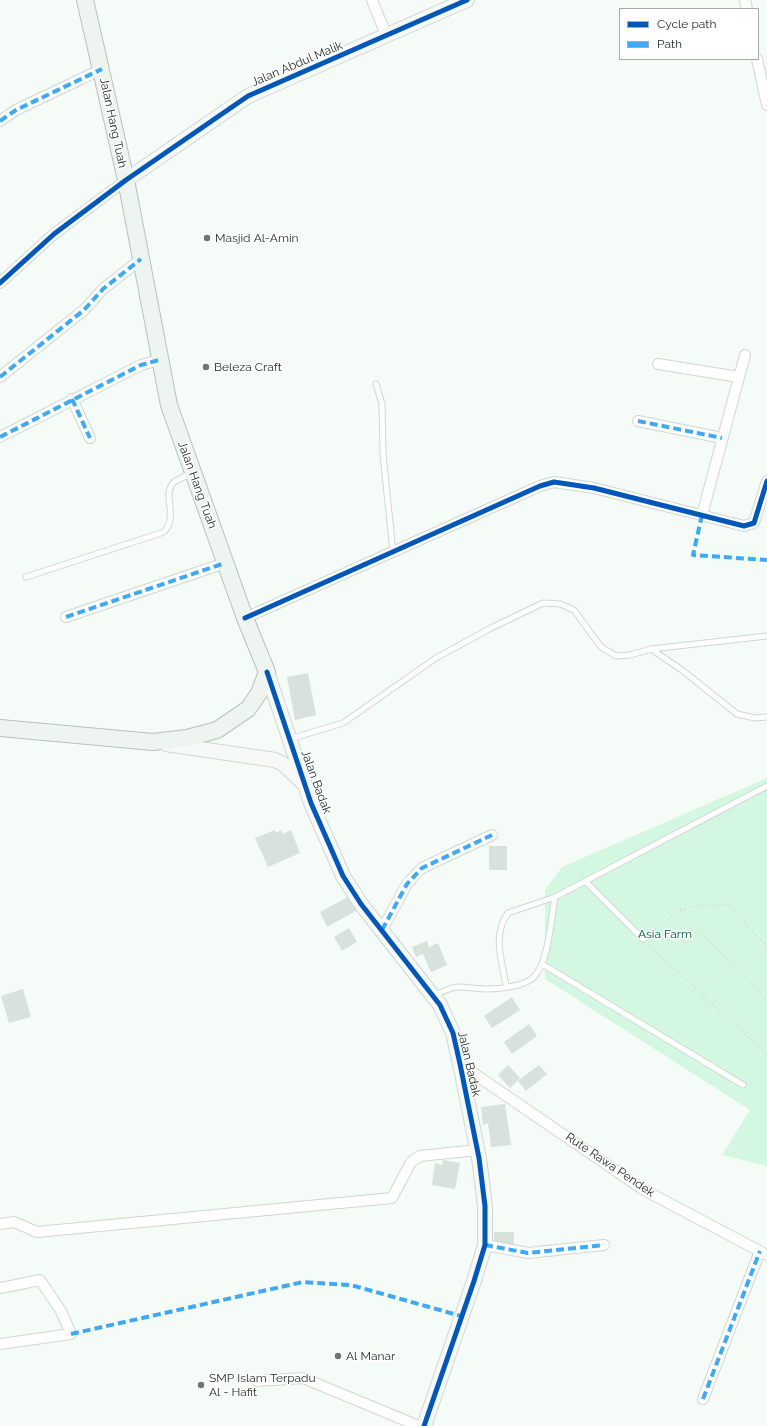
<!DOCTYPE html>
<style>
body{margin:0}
#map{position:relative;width:767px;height:1426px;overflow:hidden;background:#f5fbf7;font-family:Raleway,sans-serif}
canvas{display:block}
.legend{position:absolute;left:619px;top:8px;width:140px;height:52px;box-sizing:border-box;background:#fff;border:1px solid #a7aca9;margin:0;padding:5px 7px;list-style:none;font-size:12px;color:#242f28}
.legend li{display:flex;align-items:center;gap:8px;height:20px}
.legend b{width:20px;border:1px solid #a7aca9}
</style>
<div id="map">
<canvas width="767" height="1426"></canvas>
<ul class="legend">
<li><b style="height:5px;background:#0057b8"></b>Cycle path</li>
<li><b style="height:5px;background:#3fa9f5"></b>Path</li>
</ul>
</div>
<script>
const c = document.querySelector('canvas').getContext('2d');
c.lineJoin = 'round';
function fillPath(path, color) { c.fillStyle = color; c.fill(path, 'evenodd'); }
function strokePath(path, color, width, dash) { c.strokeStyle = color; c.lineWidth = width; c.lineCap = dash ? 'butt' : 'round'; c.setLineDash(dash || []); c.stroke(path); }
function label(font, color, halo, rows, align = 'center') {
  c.font = font + ' Raleway,sans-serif'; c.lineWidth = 3; c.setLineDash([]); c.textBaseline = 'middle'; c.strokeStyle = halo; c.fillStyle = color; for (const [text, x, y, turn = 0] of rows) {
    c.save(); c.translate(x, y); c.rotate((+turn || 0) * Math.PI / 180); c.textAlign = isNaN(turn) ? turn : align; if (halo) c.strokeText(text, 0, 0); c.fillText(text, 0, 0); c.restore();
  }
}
fillPath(new Path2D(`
 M767,778V1166L722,1155L750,1110L545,979V890L562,867Z`), '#d4f7e1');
fillPath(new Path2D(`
 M308,673L316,715L295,720L287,677Z
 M275,830L276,833L281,830L283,834L291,830L300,853L268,867L255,838Z
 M489,846H507V870H489Z
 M348,897L356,911L327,927L320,912Z
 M349,928L357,942L342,951L334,937Z
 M427,941L429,947L438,943L447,965L431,972L423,954L416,957L412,947Z
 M23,989L31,1017L9,1023L1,996Z
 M512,997L520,1010L492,1028L484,1016Z
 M529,1024L537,1036L512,1054L504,1042Z
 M508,1065L520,1078L510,1088L498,1075Z
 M539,1065L547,1074L526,1091L518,1081Z
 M505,1104L511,1145L491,1147L488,1123L483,1125L481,1107Z
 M443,1160L460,1163L455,1189L432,1185L435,1163L442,1165Z
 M494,1232H514V1244H494Z`), '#d8e1db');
const lane = new Path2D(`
 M376,384L382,404L383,454L393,552
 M26,577L164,532C179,515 161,495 174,482C179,479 186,476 191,473
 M651,649L682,670L737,714L755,718L767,717
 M290,739L343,723L436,658L491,628L543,603L560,604L574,610L601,647L616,656L630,655L651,649L767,636
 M585,881L643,939
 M542,964L743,1085
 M506,986C502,961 492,935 508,913L555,897L767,786
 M434,996C462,981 460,989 487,989C500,989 525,986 534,977C549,962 551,917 555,897`);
const street = new Path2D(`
 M372,0L387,37
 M745,0L747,9
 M757,59L767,105
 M0,121L16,110L102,69
 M0,283L54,234L126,180
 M658,364L739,377
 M0,377L84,310L103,289L141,259
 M72,399L90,438
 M638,421L722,438
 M0,437L141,365L159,360
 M702,515L745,355
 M66,617L225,563
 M245,618L540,486L554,482L594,488L744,526L754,523L767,481
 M382,930L407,884L422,868L492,835
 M460,1064L644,1190L767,1255
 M0,1224L14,1222L37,1232L392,1198L411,1162L420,1156L477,1150
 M485,1245L528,1253L604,1245
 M0,1288L40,1280L61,1311L71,1334L0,1344
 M257,1381L303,1378L419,1426
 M703,1399L760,1251`);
const secondary = new Path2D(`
 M126,180L248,96L467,0
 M267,672L311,803L343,876L361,904L440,1005L453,1033L460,1064L479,1158L485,1206V1245L474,1281L424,1426
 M166,744L275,760L283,764L303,783`);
const primary = new Path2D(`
 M0,728L153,742L187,738L217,730L248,709L259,693L267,672L245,618L169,405L126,180L85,0`);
strokePath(lane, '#d0d8d3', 7);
strokePath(street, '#d0d8d3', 12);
strokePath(secondary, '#d0d8d3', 16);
strokePath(primary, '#b6c3bb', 18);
strokePath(new Path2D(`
 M680,910L765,999L767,997
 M649,934L680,910L694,906L728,905L767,947
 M648,944L767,1055`), '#d6d8d7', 2, [1, 3]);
strokePath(lane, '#fefefe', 5);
strokePath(street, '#fefefe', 10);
strokePath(secondary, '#f6f9f7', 14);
strokePath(primary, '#eef4f0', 16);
strokePath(new Path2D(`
 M0,121L16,110L102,69
 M0,377L84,310L103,289L141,259
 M72,399L90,438
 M638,421L722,438
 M0,437L141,365L159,360
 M702,515L693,555L767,560
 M66,617L225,563
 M382,930L407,884L422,868L492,835
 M485,1245L528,1253L604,1245
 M71,1334L303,1282L351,1285L461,1316
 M703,1399L760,1251`), '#3fa9f5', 4, [8, 4]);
strokePath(new Path2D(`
 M0,283L54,234L126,180L248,96L467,0
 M245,618L540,486L554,482L594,488L744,526L754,523L767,481
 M267,672L311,803L343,876L361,904L440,1005L453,1033L460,1064L479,1158L485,1206V1245L474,1281L424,1426`), '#0057b8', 5);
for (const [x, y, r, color] of [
 [207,238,4,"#6d7670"],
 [206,367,4,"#6d7670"],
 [338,1356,4,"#6d7670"],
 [201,1385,4,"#6d7670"]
]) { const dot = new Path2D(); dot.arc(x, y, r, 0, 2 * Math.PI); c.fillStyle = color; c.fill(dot); strokePath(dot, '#fff', 1.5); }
label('12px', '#242f28', '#fff', [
 ["Jalan Abdul Malik",297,64,-23],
 ["Jalan Hang Tuah",113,123,78],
 ["Jalan Hang Tuah",197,485,70],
 ["Jalan Badak",316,782,70],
 ["Jalan Badak",469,1064,77],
 ["Rute Rawa Pendek",610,1165,34]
]);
label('12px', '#242f28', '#fff', [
 ["Masjid Al-Amin",215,238],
 ["Beleza Craft",214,367],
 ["Al Manar",346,1356],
 ["SMP Islam Terpadu",209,1378],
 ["Al - Hafit",209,1392]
], 'left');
label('12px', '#004d2c', '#fff', [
 ["Asia Farm",665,934]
]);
</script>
